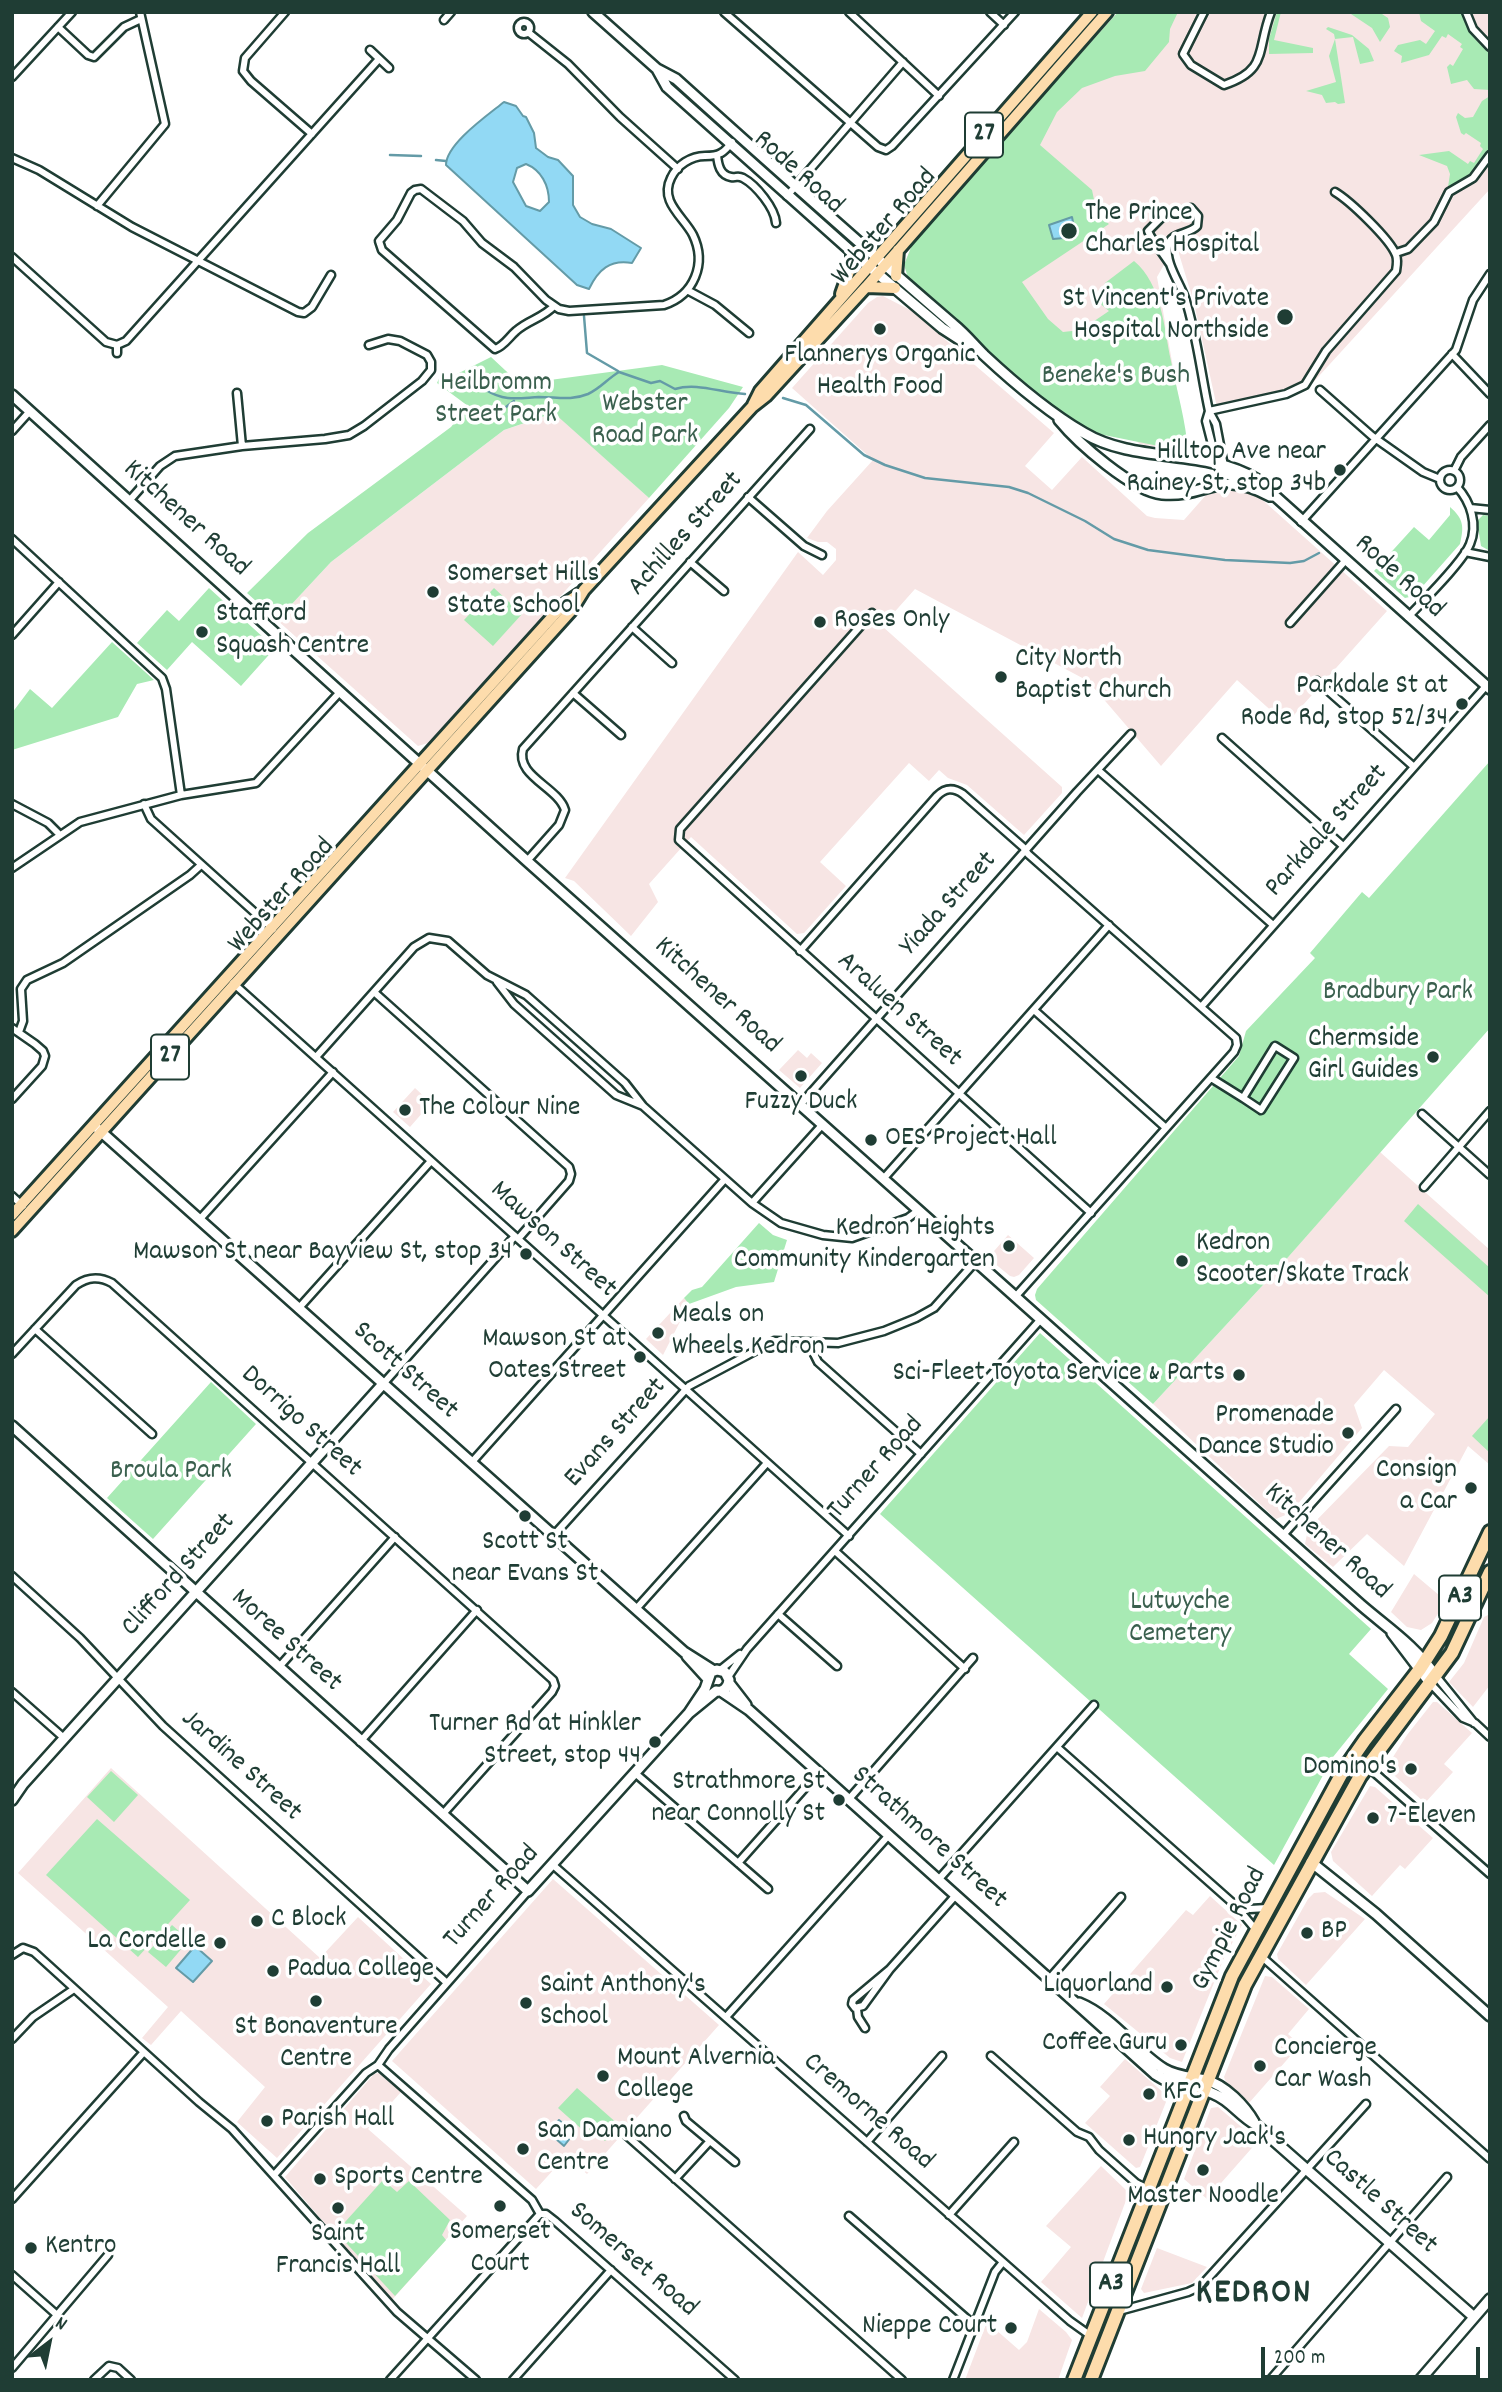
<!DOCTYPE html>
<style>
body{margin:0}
#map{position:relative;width:1502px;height:2392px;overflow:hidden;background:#fff;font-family:Dekko,sans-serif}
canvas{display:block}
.frame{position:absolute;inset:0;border:14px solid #1f3d34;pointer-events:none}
.north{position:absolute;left:14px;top:2308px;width:70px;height:70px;-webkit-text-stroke:5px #fff;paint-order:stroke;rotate:32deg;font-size:19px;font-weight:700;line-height:28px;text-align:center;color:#1f3d34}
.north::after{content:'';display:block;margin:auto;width:24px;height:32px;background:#1f3d34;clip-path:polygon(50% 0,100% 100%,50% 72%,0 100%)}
.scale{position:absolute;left:1261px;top:2347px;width:219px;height:32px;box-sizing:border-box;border:4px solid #1f3d34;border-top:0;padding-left:9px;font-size:21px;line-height:24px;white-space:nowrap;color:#1f3d34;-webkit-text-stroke:5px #fff;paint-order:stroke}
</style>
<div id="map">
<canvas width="1502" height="2392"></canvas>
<div class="frame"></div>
<div class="north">N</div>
<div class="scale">200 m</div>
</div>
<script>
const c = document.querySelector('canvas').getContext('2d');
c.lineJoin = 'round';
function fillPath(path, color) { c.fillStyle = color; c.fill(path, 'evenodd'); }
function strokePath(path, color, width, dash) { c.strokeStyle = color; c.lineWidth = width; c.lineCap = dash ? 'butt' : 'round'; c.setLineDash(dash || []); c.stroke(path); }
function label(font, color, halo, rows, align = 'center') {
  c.font = font + ' Dekko,sans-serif'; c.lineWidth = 7; c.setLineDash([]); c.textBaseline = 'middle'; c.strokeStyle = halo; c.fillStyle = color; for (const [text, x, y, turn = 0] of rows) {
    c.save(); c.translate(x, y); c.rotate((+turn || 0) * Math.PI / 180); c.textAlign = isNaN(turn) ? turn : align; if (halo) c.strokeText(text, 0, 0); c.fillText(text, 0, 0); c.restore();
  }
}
fillPath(new Path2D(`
 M1118,12H1490V189L1308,388L1218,412L1194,303L1176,244L1157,277L1188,452L1140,444L904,265L914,240Z
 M883,296L912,311L1054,433L1025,466L1052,490L1082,457L1147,516L1155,518L1184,520L1206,495L1228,489L1257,495L1387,611L1286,724L1237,680L1161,766L1088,681L915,589L882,626L1062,787V793L1024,835L967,785L948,778L939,770L929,781L909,763L820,862L846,886L804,933L797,934L691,837L649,884L658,902L631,936L574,881L565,878L798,552L823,575L836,560V549L827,542H818L807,538L827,511L873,460L792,388L868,303L877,297Z
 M555,413L649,498L428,743L418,746L277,620L331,562L504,430Z
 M798,1050L807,1058L811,1053L822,1063L800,1088L779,1070Z
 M415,1088L431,1103L410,1127L393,1112Z
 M1380,1152L1490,1250V1465L1468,1446L1404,1566L1367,1534L1333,1567L1305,1544L1308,1529L1389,1446L1408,1447L1435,1414L1384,1370L1354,1405L1362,1428L1290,1513L1276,1519L1153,1404L1275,1272Z
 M1008,1235L1034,1258L1019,1275L1014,1277L1010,1276L988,1258Z
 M684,1298L689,1304L663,1355L646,1339Z
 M1414,1574L1446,1601L1432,1623L1421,1630L1407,1627L1391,1612Z
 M1490,1614V1685L1473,1707L1449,1682L1464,1663L1484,1617Z
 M1433,1702H1437L1472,1733L1444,1764L1453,1772L1425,1803L1386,1768L1407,1735Z
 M111,1768L320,1958L358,1917L431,1984L277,2158L237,2122L265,2087L181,2011L151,2045L142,2038L168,2007L18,1873Z
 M1370,1786L1375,1787L1433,1838L1405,1869L1400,1865L1372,1896L1333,1861L1331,1852Z
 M553,1879L719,2025L587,2174L566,2156L536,2189L392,2061Z
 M1325,1892L1365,1919L1306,1985L1278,1959L1277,1954L1308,1899L1314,1893Z
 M1210,1896L1242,1925L1224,1958L1182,2062L1170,2058L1104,2004L1186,1910L1193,1915Z
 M1265,1976L1272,1977L1309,2009L1288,2034L1300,2045L1249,2103L1226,2082L1224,2077Z
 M1125,2059L1165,2094L1166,2102L1140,2167L1136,2168L1085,2123L1110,2096L1100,2087Z
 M379,2073L401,2092L368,2129L467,2216L391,2301L285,2177L374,2074Z
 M1218,2107L1258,2141L1207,2199L1184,2179L1211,2108Z
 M1101,2166L1126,2190L1128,2195L1082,2318L1041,2282L1071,2247L1046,2226Z
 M1157,2248L1207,2267L1192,2283L1144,2293L1141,2289Z
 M1039,2309L1066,2332L1072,2340L1058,2380H965L987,2322L1019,2350L1027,2342Z`), '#f7e5e4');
fillPath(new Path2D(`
 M1118,12H1178L1170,29L1169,42L1145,71L1115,76L1082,88L1057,112L1040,145L1092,190L1097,214L1109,224L1022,282L1048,319L1063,332L1081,330L1109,311L1098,302L1105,283L1134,261C1162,284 1164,328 1171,361C1177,392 1186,421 1188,452L1094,433L1046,403L909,281L904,265L914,240Z
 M1277,12H1281L1274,40L1313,48V53L1269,54V39Z
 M1348,12H1379L1388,18L1390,27L1380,42L1372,28Z
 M1419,12H1463L1474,38L1490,54V90L1474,89L1467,80L1451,84L1447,67L1450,64L1453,66L1463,49L1460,47L1462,44L1448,34L1446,38L1442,36L1429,55L1401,63L1402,56L1394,51L1398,45L1420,40L1426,44L1435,31L1421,21Z
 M1328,27L1352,35L1369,49L1374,61L1360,64L1353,37L1335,39L1334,34L1326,29Z
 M1335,39L1345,103L1338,104L1335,102L1326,103L1322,95L1306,91L1336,82L1329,56Z
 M1490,96V149L1473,173L1448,187L1450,174L1447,166L1419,155L1449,151L1468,164L1470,161L1474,163L1483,149L1480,146L1481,143L1466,133L1464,135L1461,133L1456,117L1458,113L1465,118L1473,117L1482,101Z
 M491,357L520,384L662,365L743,387L729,408L649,498L554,413L504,430L331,562L277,620L247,593L308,533L451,427L468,406L437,383L441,374L451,377Z
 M1450,507C1464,519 1464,527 1460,544L1414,596L1405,598L1374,571L1414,527L1429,540L1450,515Z
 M1483,515L1490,516V551L1481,546L1477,521Z
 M209,588L275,648L241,686L192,642L167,670L137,643L167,610L179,621Z
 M494,588L522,614L493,646L464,620Z
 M112,642L154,680L137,684L118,717L12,750V713L30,689L52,708Z
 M1490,761V1028L1275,1272L1153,1404L1036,1300L1035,1295L1037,1289L1239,1056L1246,1031L1315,958L1310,953L1362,892L1369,898Z
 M1418,1204L1490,1268V1297L1404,1221Z
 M759,1223L773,1235L787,1240L774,1282L736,1287L689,1304L684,1298L692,1290L702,1287Z
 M1040,1333L1371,1629L1349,1654L1388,1689L1333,1757L1274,1865L880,1514Z
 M211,1382L256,1424L153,1539L107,1498Z
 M1490,1416V1453L1472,1436Z
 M111,1771L138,1795L114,1822L87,1797Z
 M97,1819L190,1900L138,1957L46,1875Z
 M172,1925L189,1940L166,1967L148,1952Z
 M577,2088L619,2125L605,2141L591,2128L586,2133L558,2108Z
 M383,2180L397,2192L409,2181L450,2220L442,2235L446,2240L395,2296L336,2232Z`), '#a8eab4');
const water = new Path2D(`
 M504,102L516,106L523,116L526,117L534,133L536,148L548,157L558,160L573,176V205L580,217L592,224L611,229L641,248L632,263C610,259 598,270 589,289L577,285L446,165C446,144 488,115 504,102ZM526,164C541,170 549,185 549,202L540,211L526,206L513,182L517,168Z
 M1072,217L1076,237L1053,239L1049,225Z
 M195,1946L212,1961L193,1982L176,1968Z
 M559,2120L574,2133L564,2146L548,2132Z`);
fillPath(water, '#92d9f4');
strokePath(water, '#649ba7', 2);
strokePath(new Path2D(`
 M390,155L421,156
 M436,160L446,161
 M584,316L587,353L618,371
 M486,390C505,402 519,398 539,397C557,397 571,401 588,394C601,388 607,379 619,372L651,383L660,381L675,389C697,382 721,393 745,394
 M783,398L806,405L864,455L885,465L925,478L1009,487L1028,493L1085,521L1114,539L1148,550L1225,560L1290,563L1304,561L1319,553
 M491,418L514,401`), '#649ba7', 2.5);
const street = new Path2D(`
 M285,12L245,58L243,71L251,81L312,134
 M724,12L878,147L886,150L892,146L1015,12
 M849,12L939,96
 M990,12L1004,25
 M1204,12L1183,54L1191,65L1224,85C1269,70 1256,50 1271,12
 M1466,12L1473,29L1490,47
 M444,20L451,12
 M518 28a6 6 0 1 1 12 0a6 6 0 1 1-12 0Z
 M58,27L88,55L94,57L124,27L141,19
 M529,33L568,64L620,117L678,169
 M370,50L389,68
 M12,77L72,12
 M717,155C718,165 720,175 731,177C737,178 737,175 743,178C756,185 775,208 776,223
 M12,158L39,170L132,227L298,312L304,313L312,307L331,275
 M787,196L903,62
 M97,206L165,124L140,12
 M1396,253L1408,249L1434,222L1449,192L1473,178L1490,155
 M12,257L106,342L117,345V353
 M1170,264L1151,237L1148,231L1164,215L1191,208L1198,216L1197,226C1189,235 1170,232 1168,246C1165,263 1180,283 1185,298C1197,335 1201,374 1209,411L1216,424L1224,466
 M687,290L715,305L749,333
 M554,306C543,318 528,320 516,331C509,337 504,346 495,349L382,250L379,241L397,220L411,193L415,190L421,189L463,221L482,243L514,267L546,300L559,309L569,311L664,305C694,295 707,264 693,235C684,217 659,202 671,178C677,165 691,156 705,156C711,156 716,156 721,153C725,151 729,146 732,142
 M117,345L126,341L379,59
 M1452,354L1490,394
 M1320,390L1372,436L1423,472L1440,479
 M237,393L242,446
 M1209,411L1286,394L1305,385L1326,351L1396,271C1397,265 1398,260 1396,255C1390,239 1350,201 1335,192
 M1209,411L1206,421L1217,464
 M12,431L30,411
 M1440 480a10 10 0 1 1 20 0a10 10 0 1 1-20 0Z
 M1454,471L1461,457L1490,425
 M748,497L804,546L822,555
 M129,501L160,466L175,456L242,446L325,439L349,435L364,426L422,381L431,370V362L427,355L400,341L388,339L369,345
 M1470,508L1490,510
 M1301,522L1456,350L1473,300L1490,274
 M12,539L162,678L166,689L181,795
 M1465,552L1490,557
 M690,562L724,591
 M872,613L680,829L679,840L1091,1213
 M1408,617C1423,601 1463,562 1470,544C1478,525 1471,502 1457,487
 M1290,623L1345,561
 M632,627L672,663
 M12,635L59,582
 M1317,681L1414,767
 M573,693L621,735
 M1222,738L1343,846
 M1098,770L1273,925
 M12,804L48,823L60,835
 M144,804L151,819L273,929
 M527,861L559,825L565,810C558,787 515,776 523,749L810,429
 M12,868L80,822L181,795L256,783L340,692
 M800,951L937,796C945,788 953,787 963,794L1023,847L1028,854L1236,1038L1237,1045L1234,1052L1016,1296
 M497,982L514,1004L616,1095L643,1106
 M233,983L849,1536
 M374,992L569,1167L571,1174L569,1181L518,1239
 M1201,1007L1486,686
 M1034,1010L1166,1128
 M12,1028L35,1044L43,1051L45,1056L42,1066L12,1099
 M19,1032L23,1021L21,989L27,980L63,963L190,875L201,865
 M1275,1046L1294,1058L1261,1110L1243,1098Z
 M316,1057L414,947L429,938L448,941L487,975L526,995L625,1083L643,1106L752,1203L781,1223L823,1235L852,1238L908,1218L919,1210
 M1211,1078L1243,1098
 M801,1104L1077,792L1131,734
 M1422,1114L1490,1175
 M884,1178L1109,925
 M1424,1187L1490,1111
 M12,1196L23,1206
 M752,1203L823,1124
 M200,1219L333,1072
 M298,1309L431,1161
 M35,1329L152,1434
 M813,1342V1352L818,1362L921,1454
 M12,1354L76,1285C88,1277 99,1276 112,1283L553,1680L555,1686L552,1692L442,1815
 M383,1384L515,1236
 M472,1462L725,1179
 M554,1535L689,1386L774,1341L838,1343L884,1331L916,1318L934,1308L976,1261
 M1283,1535L1396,1409
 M835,1551L965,1669
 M12,1576L80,1638L163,1726L447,1983
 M636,1609L767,1463
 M778,1614L837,1666
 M279,1667L395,1537
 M720,1670L740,1654
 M1436,1676L1474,1723
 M728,1677L747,1649L1041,1319
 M1430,1683L1463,1718L1475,1723L1490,1737
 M12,1692L64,1738
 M360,1742L477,1610
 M1058,1748L1235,1905L1256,1930
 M1368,1767L1490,1874
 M635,1773L768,1889
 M849,1799L973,1658
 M738,1863L819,1772
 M553,1865L1070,2321L1091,2336
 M939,1879L1094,1705
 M1237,1905L1250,1909L1267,1908
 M12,1955L23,1948L34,1952L199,2102L232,2129L397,2312L476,2380
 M1261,1956L1490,2159
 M890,1969L853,2000L852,2004L855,2008L863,2006L890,1969L956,1895
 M1050,1978L1121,1897
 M857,2009L858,2017L865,2028
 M726,2017L889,1835
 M12,2039L33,2017L74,1989
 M991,2056L1077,2132L1089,2137L1099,2150L1136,2183L1147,2189
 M378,2065L532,2200L540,2214
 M684,2116L686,2121L735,2162
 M625,2134L902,2380
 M867,2142L942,2056
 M275,2174L366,2073L378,2065L389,2049L528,1891
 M675,2179L709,2142
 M12,2199L144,2052
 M540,2214H546L555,2221L735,2380
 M949,2215L1014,2142
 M849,2216L974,2325
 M12,2275L57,2315
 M1119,2311L1188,2292L1201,2286L1366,2104
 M12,2368L108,2255
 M94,2380L109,2366L118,2368L131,2380
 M390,2380L540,2214
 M513,2380L611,2270
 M953,2380L995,2272L1003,2262
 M1270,2380L1447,2177`);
const secondary = new Path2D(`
 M593,12L657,69L676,79C768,162 860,244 954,325C965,334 974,345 984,355C1014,383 1048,412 1084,433C1136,464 1205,448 1256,479L1490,689
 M657,69L667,87L852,252L942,328L976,350
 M12,395L527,861L1361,1605C1390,1630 1413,1644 1436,1676
 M1059,420C1078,443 1132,491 1162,494C1208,498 1218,468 1270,496
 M1218,465L1225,473L1245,481
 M98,1129L684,1652L714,1671
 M12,1426L528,1891L689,1713L716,1691C723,1692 728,1688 729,1680L725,1672L717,1670L711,1672L705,1689L689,1713
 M1392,1633L1430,1683
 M687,1656L707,1678
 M729,1683L746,1705
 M721,1691L749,1710L1155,2074C1173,2087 1195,2085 1214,2094C1230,2100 1240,2116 1255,2124L1474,2317
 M12,1800L23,1784L383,1384
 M1311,1862L1376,1914L1490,2016
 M1079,2003C1113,2017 1134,2050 1164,2069C1177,2077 1192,2077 1206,2080C1225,2085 1245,2106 1254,2122
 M1420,2380L1490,2299`);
const primary = new Path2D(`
 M896,276L898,250
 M866,287L895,288
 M841,294L852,263V252
 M753,405L760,391L1092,12
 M12,1215L563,605L579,594
 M12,1231L571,611L584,590L752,407L766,396L866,287L1107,12`);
const highway = new Path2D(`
 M1074,2380L1232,1976L1342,1773L1365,1740L1420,1669L1441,1636L1490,1532
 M1091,2380L1245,1985L1360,1776L1452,1653L1490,1572`);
strokePath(street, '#1f3d34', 11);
strokePath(secondary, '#1f3d34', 14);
strokePath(primary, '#1f3d34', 16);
strokePath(highway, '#1f3d34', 18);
strokePath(street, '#fff', 6);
strokePath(secondary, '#fff', 9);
strokePath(primary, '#fddcac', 10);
strokePath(highway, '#fddcac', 12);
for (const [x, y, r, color] of [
 [1069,231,9,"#1f3d34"],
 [1285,317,9,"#1f3d34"],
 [880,329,7,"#1f3d34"],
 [1340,470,7,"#1f3d34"],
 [433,592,7,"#1f3d34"],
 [820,622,7,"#1f3d34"],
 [202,632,7,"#1f3d34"],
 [1001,677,7,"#1f3d34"],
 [1462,704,7,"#1f3d34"],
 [1433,1057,7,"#1f3d34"],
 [801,1076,7,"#1f3d34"],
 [405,1110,7,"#1f3d34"],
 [871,1140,7,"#1f3d34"],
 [1009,1246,7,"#1f3d34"],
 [526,1254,7,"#1f3d34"],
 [1182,1261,7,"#1f3d34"],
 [658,1333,7,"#1f3d34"],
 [640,1357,7,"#1f3d34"],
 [1239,1375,7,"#1f3d34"],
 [1348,1433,7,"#1f3d34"],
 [1471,1488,7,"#1f3d34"],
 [525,1516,7,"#1f3d34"],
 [655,1742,7,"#1f3d34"],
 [1411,1769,7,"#1f3d34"],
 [839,1800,7,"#1f3d34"],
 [1373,1818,7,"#1f3d34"],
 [257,1921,7,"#1f3d34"],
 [1307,1933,7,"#1f3d34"],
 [220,1943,7,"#1f3d34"],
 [273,1971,7,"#1f3d34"],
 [1167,1987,7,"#1f3d34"],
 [316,2001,7,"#1f3d34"],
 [526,2003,7,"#1f3d34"],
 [1181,2045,7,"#1f3d34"],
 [1260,2066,7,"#1f3d34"],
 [603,2076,7,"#1f3d34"],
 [1149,2094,7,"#1f3d34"],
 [267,2121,7,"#1f3d34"],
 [1129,2140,7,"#1f3d34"],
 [523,2149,7,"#1f3d34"],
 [1203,2170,7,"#1f3d34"],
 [320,2179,7,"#1f3d34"],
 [500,2206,7,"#1f3d34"],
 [338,2208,7,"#1f3d34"],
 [31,2248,7,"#1f3d34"],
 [1011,2328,7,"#1f3d34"]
]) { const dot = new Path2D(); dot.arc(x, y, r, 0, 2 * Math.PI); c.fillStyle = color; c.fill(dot); strokePath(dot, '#fff', 2.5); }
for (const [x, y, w] of [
 [984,135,38],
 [170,1057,38],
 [1460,1598,42],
 [1111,2285,42]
]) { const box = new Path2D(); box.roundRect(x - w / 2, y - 22.5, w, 45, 5); c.fillStyle = '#fff'; c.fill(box); strokePath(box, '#1f3d34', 2); }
label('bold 26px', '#1f3d34', null, [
 ["27",984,135],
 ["27",170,1057],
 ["A3",1460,1598],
 ["A3",1111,2285]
]);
label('28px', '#1f3d34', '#fff', [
 ["Rode Road",797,174,42],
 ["Webster Road",886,228,-49],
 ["Kitchener Road",185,520,42],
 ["Achilles Street",687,535,-48],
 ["Rode Road",1398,578,42],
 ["Parkdale Street",1328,832,-48],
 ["Webster Road",283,897,-48],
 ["Yiada Street",950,905,-48],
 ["Kitchener Road",716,997,42],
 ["Araluen Street",898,1011,42],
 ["Mawson Street",552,1241,42],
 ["Scott Street",404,1372,42],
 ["Dorrigo Street",300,1423,42],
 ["Evans Street",617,1434,-48],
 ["Turner Road",877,1469,-48],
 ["Kitchener Road",1326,1543,42],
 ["Clifford Street",180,1576,-48],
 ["Moree Street",285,1642,42],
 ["Jardine Street",240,1767,42],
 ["Strathmore Street",928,1839,42],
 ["Turner Road",493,1898,-48],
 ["Gympie Road",1231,1930,-63],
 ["Cremorne Road",867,2113,41],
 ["Castle Street",1379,2203,42],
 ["Somerset Road",632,2261,41]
]);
label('28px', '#1f3d34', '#fff', [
 ["The Prince",1085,215],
 ["Charles Hospital",1085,247],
 ["St Vincent's Private",1269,301,"right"],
 ["Hospital Northside",1269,333,"right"],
 ["Flannerys Organic",880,357,"center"],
 ["Health Food",880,389,"center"],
 ["Hilltop Ave near",1326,454,"right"],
 ["Rainey St, stop 34b",1326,486,"right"],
 ["Somerset Hills",447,576],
 ["State School",447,608],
 ["Stafford",216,616],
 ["Squash Centre",216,648],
 ["Roses Only",834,622],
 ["City North",1015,661],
 ["Baptist Church",1015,693],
 ["Parkdale St at",1448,688,"right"],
 ["Rode Rd, stop 52/34",1448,720,"right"],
 ["Chermside",1419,1041,"right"],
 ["Girl Guides",1419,1073,"right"],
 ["Fuzzy Duck",801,1104,"center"],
 ["The Colour Nine",419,1110],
 ["OES Project Hall",885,1140],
 ["Kedron Heights",995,1230,"right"],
 ["Community Kindergarten",995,1262,"right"],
 ["Kedron",1196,1245],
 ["Scooter/Skate Track",1196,1277],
 ["Mawson St near Bayview St, stop 34",512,1254,"right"],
 ["Meals on",672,1317],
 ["Wheels Kedron",672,1349],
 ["Mawson St at",626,1341,"right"],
 ["Oates Street",626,1373,"right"],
 ["Sci-Fleet Toyota Service & Parts",1225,1375,"right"],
 ["Promenade",1334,1417,"right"],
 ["Dance Studio",1334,1449,"right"],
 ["Consign",1457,1472,"right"],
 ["a Car",1457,1504,"right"],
 ["Scott St",525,1544,"center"],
 ["near Evans St",525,1576,"center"],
 ["Turner Rd at Hinkler",641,1726,"right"],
 ["Street, stop 44",641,1758,"right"],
 ["Domino's",1397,1769,"right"],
 ["Strathmore St",825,1784,"right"],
 ["near Connolly St",825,1816,"right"],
 ["7-Eleven",1387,1818],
 ["C Block",271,1921],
 ["BP",1321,1933],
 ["La Cordelle",206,1943,"right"],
 ["Padua College",287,1971],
 ["Saint Anthony's",540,1987],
 ["School",540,2019],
 ["Liquorland",1153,1987,"right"],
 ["St Bonaventure",316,2029,"center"],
 ["Centre",316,2061,"center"],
 ["Coffee Guru",1167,2045,"right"],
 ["Concierge",1274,2050],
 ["Car Wash",1274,2082],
 ["Mount Alvernia",617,2060],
 ["College",617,2092],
 ["KFC",1163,2094],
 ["Parish Hall",281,2121],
 ["San Damiano",537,2133],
 ["Centre",537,2165],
 ["Hungry Jack's",1143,2140],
 ["Sports Centre",334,2179],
 ["Master Noodle",1203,2198,"center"],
 ["Somerset",500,2234,"center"],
 ["Court",500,2266,"center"],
 ["Saint",338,2236,"center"],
 ["Francis Hall",338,2268,"center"],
 ["Kentro",45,2248],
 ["Nieppe Court",997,2328,"right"]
], 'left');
label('28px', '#3a604e', '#fff', [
 ["Beneke's Bush",1116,378],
 ["Heilbromm",496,385],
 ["Street Park",496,417],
 ["Webster",645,406],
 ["Road Park",645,438],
 ["Bradbury Park",1398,994],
 ["Broula Park",171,1473],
 ["Lutwyche",1180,1604],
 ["Cemetery",1180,1636]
]);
c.letterSpacing = '2px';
label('bold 35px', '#1f3d34', '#fff', [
 ["KEDRON",1254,2296]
]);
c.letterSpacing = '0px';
</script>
